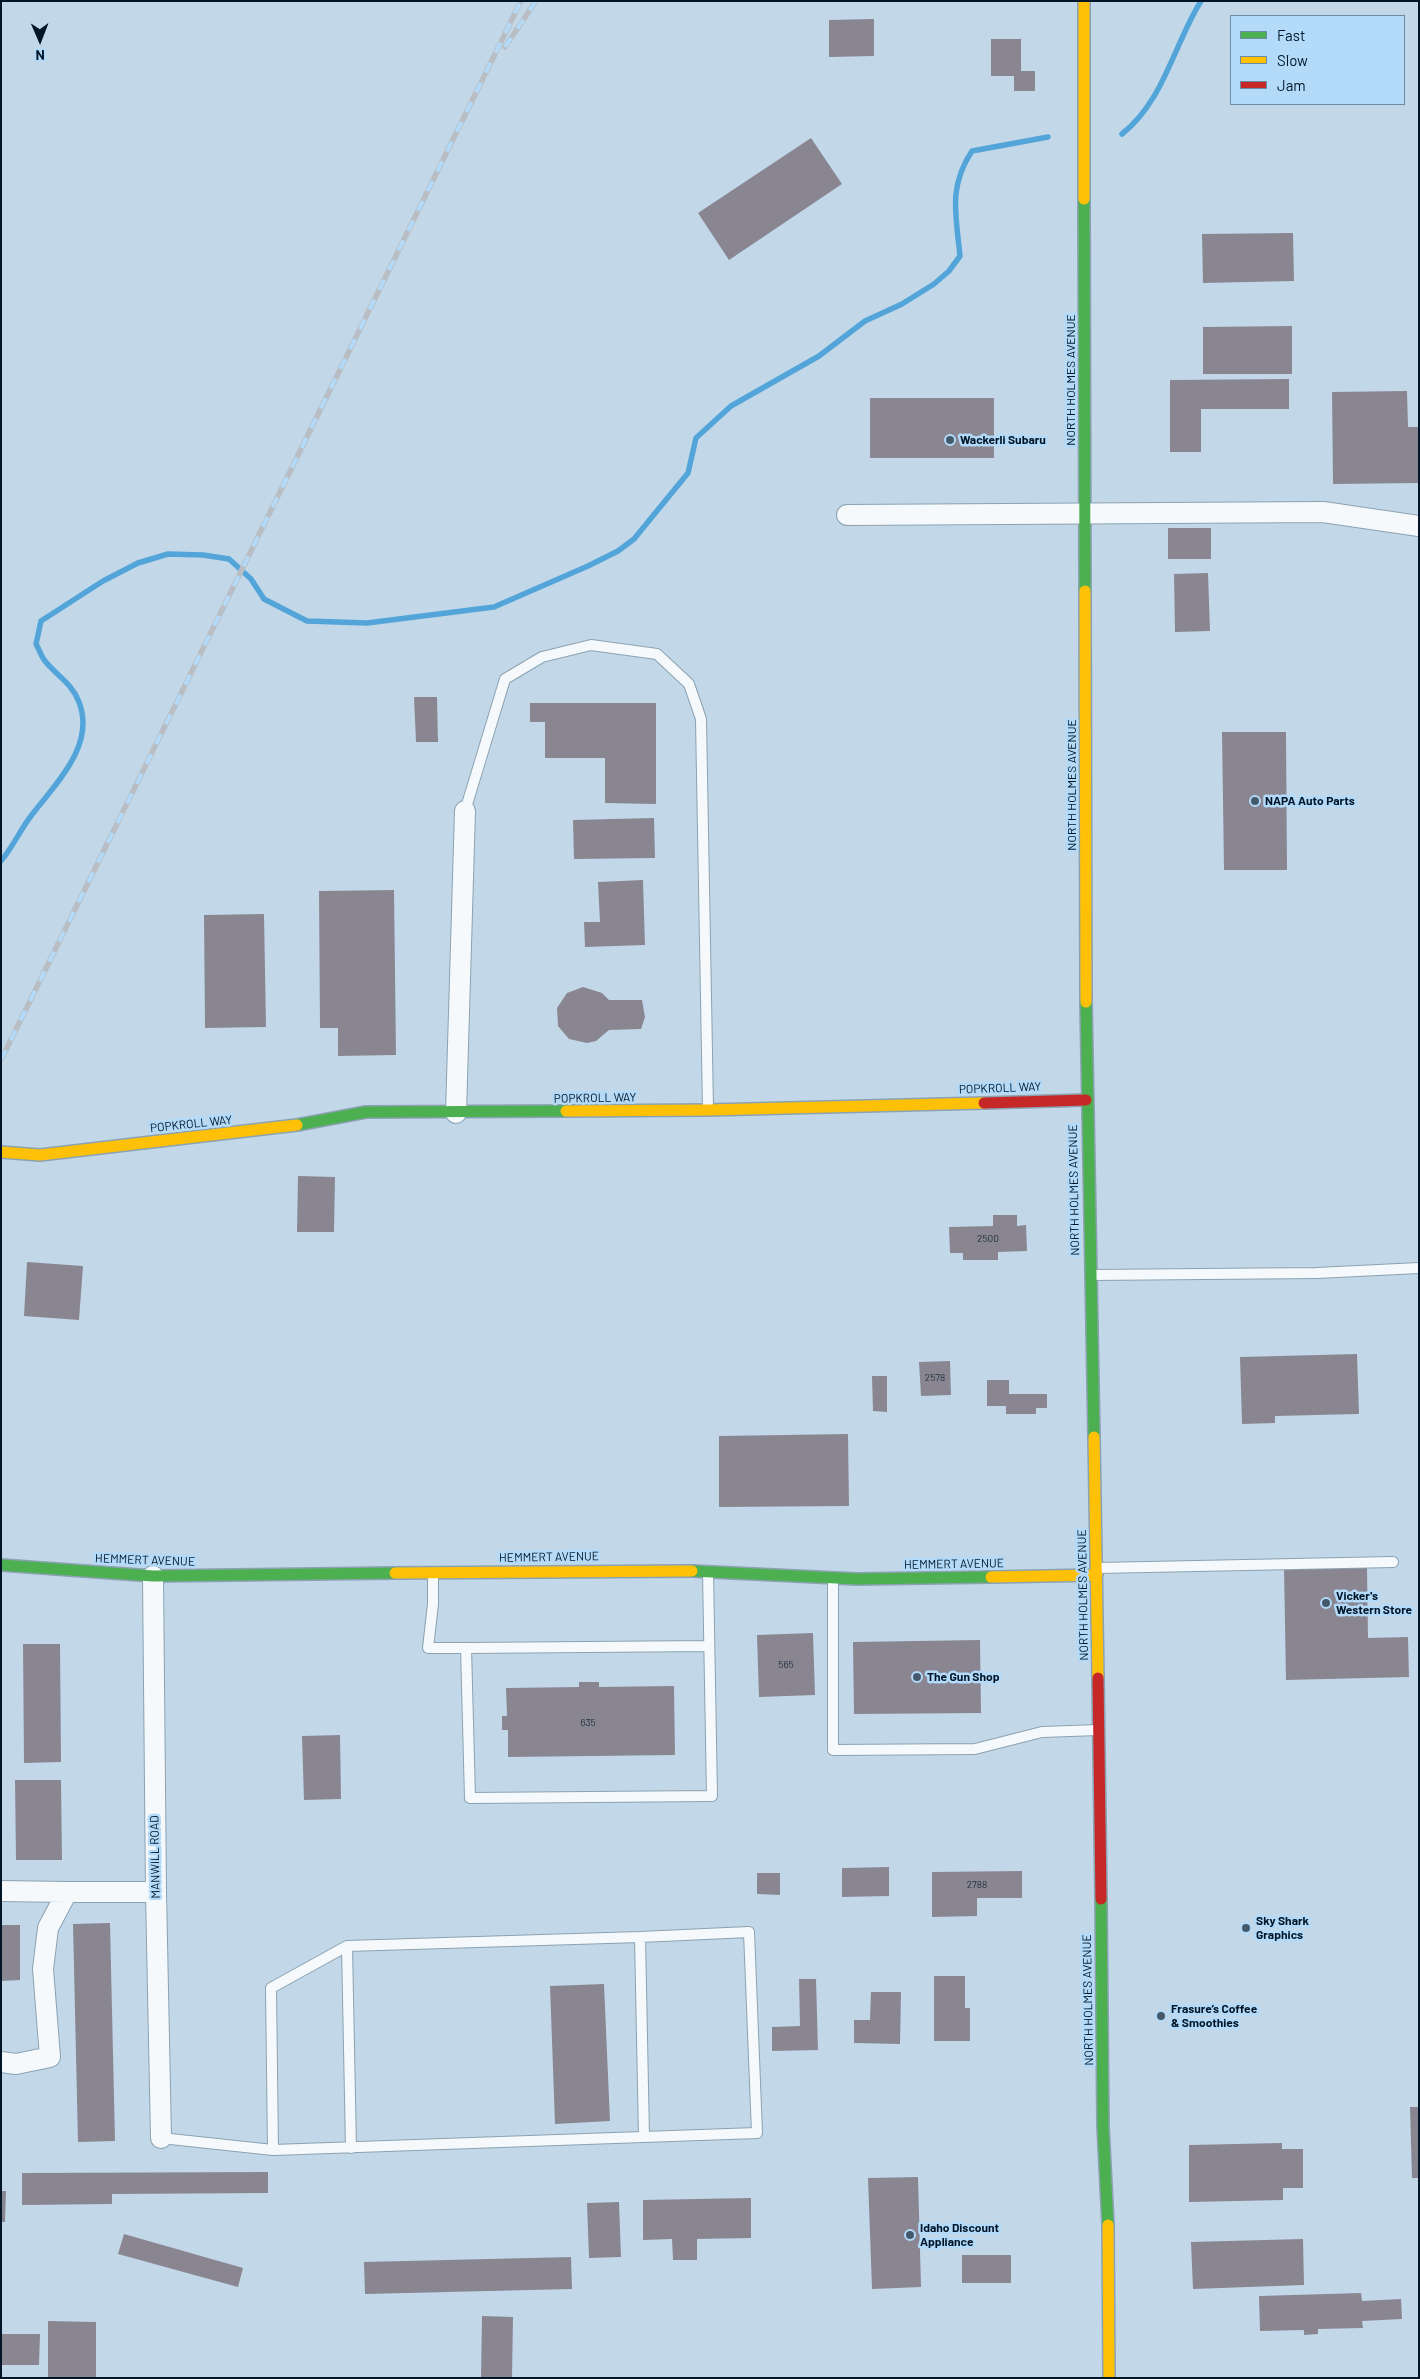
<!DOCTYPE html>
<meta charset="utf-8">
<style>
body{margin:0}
#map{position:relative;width:1420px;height:2379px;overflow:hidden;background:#c2d8e9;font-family:Barlow,sans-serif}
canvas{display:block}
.frame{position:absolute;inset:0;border:2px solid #001628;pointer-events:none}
.legend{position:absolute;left:1230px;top:15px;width:175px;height:90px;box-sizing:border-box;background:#b3daf8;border:1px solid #6b8ca5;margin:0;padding:6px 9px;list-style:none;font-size:15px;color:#001628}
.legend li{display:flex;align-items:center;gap:10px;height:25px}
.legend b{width:25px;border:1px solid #6b8ca5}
.north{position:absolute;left:15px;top:15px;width:50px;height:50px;-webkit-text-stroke:4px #b3daf8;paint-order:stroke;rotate:179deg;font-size:14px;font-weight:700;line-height:20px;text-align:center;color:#001628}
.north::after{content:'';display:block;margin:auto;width:18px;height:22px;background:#001628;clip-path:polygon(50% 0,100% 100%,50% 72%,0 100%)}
</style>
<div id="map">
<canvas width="1420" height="2379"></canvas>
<div class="frame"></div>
<ul class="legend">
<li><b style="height:6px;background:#4caf50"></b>Fast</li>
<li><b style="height:6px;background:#ffc107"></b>Slow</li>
<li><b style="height:6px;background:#c62828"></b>Jam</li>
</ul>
<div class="north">N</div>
</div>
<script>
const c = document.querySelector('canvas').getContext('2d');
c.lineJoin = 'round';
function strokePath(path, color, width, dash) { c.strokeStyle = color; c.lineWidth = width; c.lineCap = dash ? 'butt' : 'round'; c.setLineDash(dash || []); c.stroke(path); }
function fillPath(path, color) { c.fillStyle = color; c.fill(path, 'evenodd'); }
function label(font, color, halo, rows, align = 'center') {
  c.font = font + ' Barlow,sans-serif'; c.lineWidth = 5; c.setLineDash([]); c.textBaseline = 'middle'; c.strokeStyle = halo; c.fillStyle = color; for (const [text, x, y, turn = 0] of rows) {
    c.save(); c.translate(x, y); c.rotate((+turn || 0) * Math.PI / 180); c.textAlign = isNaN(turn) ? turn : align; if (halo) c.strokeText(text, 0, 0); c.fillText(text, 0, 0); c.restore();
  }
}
strokePath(new Path2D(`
 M1122,134C1164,101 1174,44 1201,1
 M1,861C13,847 20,830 31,816C55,784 96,746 79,702C72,683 56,675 45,661C41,656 39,649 36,644L41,621L103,581L138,563L168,554L203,555L229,559L251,579L264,599L307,621L367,623L494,607L588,566L618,551L634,539L688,473L696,438L731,406L819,356L865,321L902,304L934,284L949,271L960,256C956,215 948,187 972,151L1048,137`), '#53a5d9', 5.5);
fillPath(new Path2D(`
 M874,19V56L829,57V20Z
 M991,39H1021V71H1035V91H1014V76H991Z
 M811,138L842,184L729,260L698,213Z
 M1293,233L1294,281L1203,283L1202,234Z
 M1292,326V374H1203V327Z
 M1289,379V409H1201V452H1170V380Z
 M1407,391L1408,427H1419V483L1333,484L1332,392Z
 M870,398H994V458H870Z
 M1168,528H1211V559H1168Z
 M1208,573L1210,631L1175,632L1174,574Z
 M414,697H437L438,742H416Z
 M530,703H656V804L605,803V758H545V722H530Z
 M1222,732H1286L1287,870H1224Z
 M654,818L655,858L574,859L573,820Z
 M643,880L645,945L585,947L584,922H600L598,882Z
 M394,890L396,1055L338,1056V1028H320L319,891Z
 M264,914L266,1027L205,1028L204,915Z
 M583,987L602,993L609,1000H642L645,1017L641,1029L609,1030L596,1041L587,1043L569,1039L558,1026L557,1008L567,993Z
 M298,1176L335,1177L334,1232H297Z
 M993,1215H1017V1226L1026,1225L1027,1251L998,1252V1260H963V1253H950L949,1227L993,1226Z
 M27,1262L83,1266L79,1320L24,1316Z
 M1357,1354L1359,1414L1275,1416V1423L1242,1424L1240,1357Z
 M950,1361L951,1395L921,1396L919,1362Z
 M872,1376H887V1412L873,1411Z
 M987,1380H1009V1394H1047V1408H1036V1414H1006V1406H987Z
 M848,1434L849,1506L719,1507V1436Z
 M1367,1567L1368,1638L1408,1637L1409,1677L1286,1680L1284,1568Z
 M813,1633L815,1695L759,1697L757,1635Z
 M980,1640L981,1713L854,1714L853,1642Z
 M23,1644H60L61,1762L24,1763Z
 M579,1682H599V1687L674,1686L675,1755L508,1757V1730H502V1716H507L506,1688L579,1687Z
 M340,1735L341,1799L304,1800L302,1736Z
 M15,1780H61L62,1860H16Z
 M889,1867V1896L842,1897V1868Z
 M1022,1871V1898H977V1916L932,1917V1872Z
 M757,1873H780V1895L757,1894Z
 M110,1923L115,2141L78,2142L73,1924Z
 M1,1925H20V1980L1,1981Z
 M934,1976H965V2008H970V2041H934Z
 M799,1979H816L818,2050L772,2051V2027L800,2026Z
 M604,1984L610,2121L555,2124L550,1986Z
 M871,1992H901L900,2044L854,2043V2020H870Z
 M1410,2107H1419V2178H1412Z
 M1282,2143V2149H1303V2188H1283V2200L1189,2202V2145Z
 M268,2172V2193L112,2194V2204L22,2205V2173Z
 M918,2177L921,2287L872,2289L868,2178Z
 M1,2191H6L5,2222H1Z
 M751,2198V2238L697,2239V2260H673L672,2239L643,2240V2200Z
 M619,2202L621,2257L589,2258L587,2203Z
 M124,2234L243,2268L238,2287L118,2254Z
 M1303,2239L1304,2285L1193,2289L1191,2242Z
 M962,2255H1011V2283H962Z
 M571,2257L572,2289L365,2294L364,2262Z
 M1361,2293L1362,2301L1401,2299L1402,2319L1362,2321L1363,2328L1318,2329V2334L1304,2335V2330L1260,2331L1259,2296Z
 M482,2316L513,2317L512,2378H481Z
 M48,2321L96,2322V2378H48Z
 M2,2334H40L39,2365H2Z`), '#898692');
const lane = new Path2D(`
 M465,811L505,679L542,657L591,645L657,654L689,684L701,719L708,1109
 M1091,1275L1317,1273L1419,1268
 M1098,1568L1393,1562
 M708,1572L712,1796L470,1798L466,1648L708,1646
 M433,1573V1604L428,1648H466
 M833,1579V1750L975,1749L1042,1732L1098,1730
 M161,2138L273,2150L757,2133L749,1932L640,1937
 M351,2148L347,1946L640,1937L644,2137
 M273,2150L271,1988L347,1946`);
const street = new Path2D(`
 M847,515L1323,512L1419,526
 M456,1113L465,811
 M153,1576L156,1892L161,2138
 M1,1891L67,1892
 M1,2062L16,2064L50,2057L43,1969L48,1928L67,1892H156`);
const fast = new Path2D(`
 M1084,199L1085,591
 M1086,1002L1094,1437
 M297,1125L366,1112L566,1111
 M1,1565L153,1576L395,1573
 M692,1571L857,1579L991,1577
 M1101,1899L1103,2126L1108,2225`);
const slow = new Path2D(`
 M1084,1V199
 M1085,591L1086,1002
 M566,1111L708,1110L984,1103
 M1,1152L40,1155L297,1125
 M1094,1437L1098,1678
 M395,1573L692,1571
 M991,1577L1097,1575
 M1108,2225L1109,2378`);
const jam = new Path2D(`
 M984,1103L1086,1100
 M1098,1678L1101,1899`);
strokePath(lane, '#8ba2b2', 12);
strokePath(street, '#8ba2b2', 22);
strokePath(fast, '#8ba2b2', 14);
strokePath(slow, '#8ba2b2', 14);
strokePath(jam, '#8ba2b2', 14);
strokePath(lane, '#f6f9fc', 10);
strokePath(street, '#f6f9fc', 20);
strokePath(fast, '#4caf50', 11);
strokePath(slow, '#ffc107', 11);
strokePath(jam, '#c62828', 11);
const rail = new Path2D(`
 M505,47L536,1
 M1,1060L521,1`);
strokePath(rail, '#b8bec3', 5.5);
strokePath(rail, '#b3daf8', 4, [11]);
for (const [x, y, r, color] of [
 [950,440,5,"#445a6c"],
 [1255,801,5,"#445a6c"],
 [1326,1603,5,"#445a6c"],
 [917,1677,5,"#445a6c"],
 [1246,1928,5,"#445a6c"],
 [1161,2016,5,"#445a6c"],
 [910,2235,5,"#445a6c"]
]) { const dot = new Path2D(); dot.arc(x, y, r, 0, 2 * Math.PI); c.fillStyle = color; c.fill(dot); strokePath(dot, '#b3daf8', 2); }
label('10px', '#223242', null, [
 ["2500",988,1239],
 ["2578",935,1378],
 ["565",786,1665],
 ["635",588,1723],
 ["2788",977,1885]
]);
label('12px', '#001628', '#b3daf8', [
 ["NORTH HOLMES AVENUE",1071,380,-90],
 ["NORTH HOLMES AVENUE",1072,785,-90],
 ["POPKROLL WAY",1000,1088,-2],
 ["POPKROLL WAY",595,1098,-1],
 ["POPKROLL WAY",191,1124,-6],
 ["NORTH HOLMES AVENUE",1074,1190,-91],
 ["HEMMERT AVENUE",549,1557,-1],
 ["HEMMERT AVENUE",145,1560,2],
 ["HEMMERT AVENUE",954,1564,-1],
 ["NORTH HOLMES AVENUE",1083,1595,-91],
 ["MANWILL ROAD",155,1857,-91],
 ["NORTH HOLMES AVENUE",1088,2000,-91]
]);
label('bold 12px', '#001628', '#b3daf8', [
 ["Wackerli Subaru",960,440],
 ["NAPA Auto Parts",1265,801],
 ["Vicker's",1336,1596],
 ["Western Store",1336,1610],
 ["The Gun Shop",927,1677],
 ["Sky Shark",1256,1921],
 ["Graphics",1256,1935],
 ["Frasure’s Coffee",1171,2009],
 ["& Smoothies",1171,2023],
 ["Idaho Discount",920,2228],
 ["Appliance",920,2242]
], 'left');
</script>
